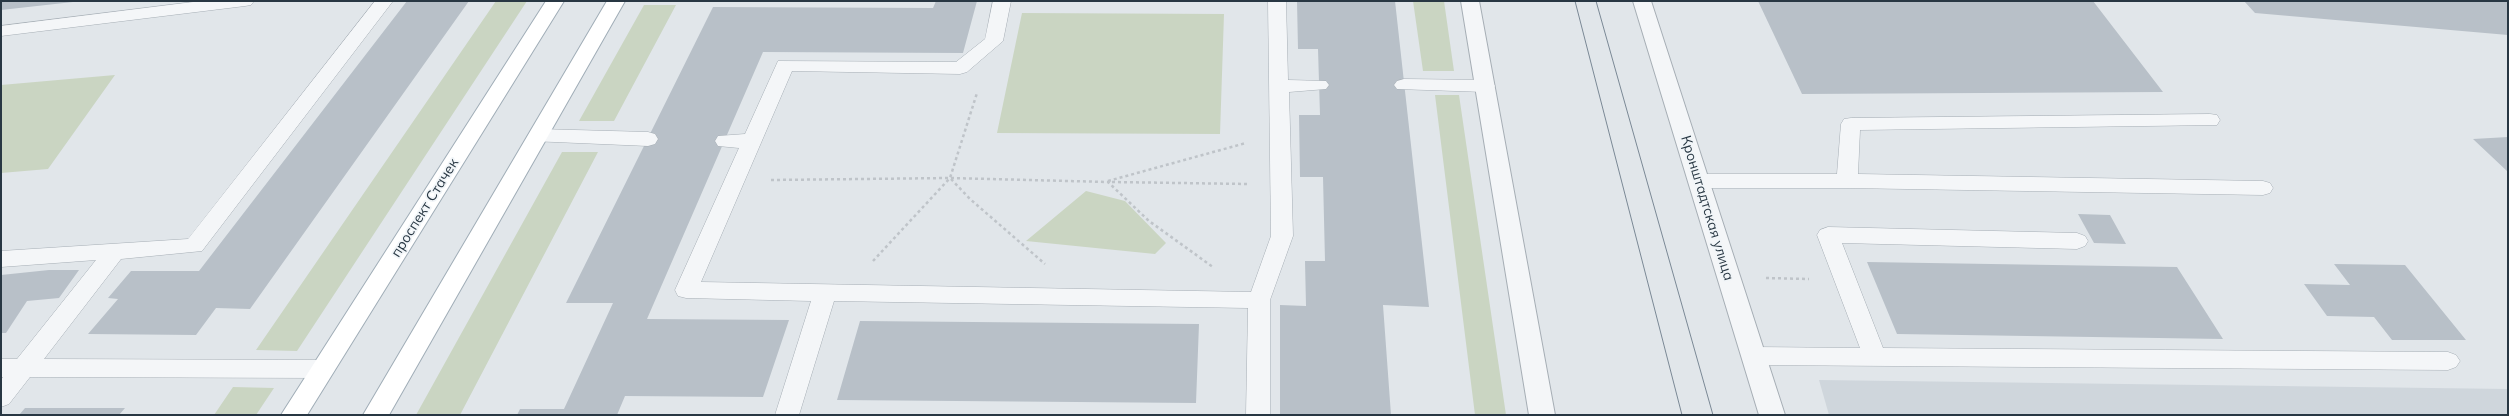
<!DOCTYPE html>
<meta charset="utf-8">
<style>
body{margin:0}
#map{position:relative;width:2509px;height:416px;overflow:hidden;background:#e1e6ea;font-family:Mulish,sans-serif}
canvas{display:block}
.frame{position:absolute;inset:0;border:2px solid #283743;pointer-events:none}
</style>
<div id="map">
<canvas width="2509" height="416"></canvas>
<div class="frame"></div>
</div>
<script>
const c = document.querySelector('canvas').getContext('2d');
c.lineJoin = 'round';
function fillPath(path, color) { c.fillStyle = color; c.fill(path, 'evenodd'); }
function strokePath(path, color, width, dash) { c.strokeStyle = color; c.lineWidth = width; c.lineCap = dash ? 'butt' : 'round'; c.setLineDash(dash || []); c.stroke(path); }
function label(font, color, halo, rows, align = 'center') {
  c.font = font + ' Mulish,sans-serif'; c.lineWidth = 3.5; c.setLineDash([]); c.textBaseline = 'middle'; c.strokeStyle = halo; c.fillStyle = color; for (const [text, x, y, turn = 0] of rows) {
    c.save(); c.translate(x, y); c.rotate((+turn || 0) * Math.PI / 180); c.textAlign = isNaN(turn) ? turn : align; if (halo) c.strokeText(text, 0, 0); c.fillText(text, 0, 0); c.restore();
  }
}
fillPath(new Path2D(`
 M1819,380L2508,389V415H1829Z`), '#cfd6dc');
fillPath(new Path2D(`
 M496,1H527L297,351L256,350Z
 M1413,1H1444L1454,71H1423Z
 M644,5H676L614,121H579Z
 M1022,13L1224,14L1220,134L997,133Z
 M115,75L48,169L1,173V85Z
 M1435,95H1459L1506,415H1475Z
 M562,152H598L460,415H416Z
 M1086,191L1125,201L1166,243L1155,254L1026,241Z
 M233,387L274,388L256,415H214Z`), '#cad5c2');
fillPath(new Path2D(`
 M1,1H72L73,2L1,10Z
 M407,1H469L250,309L216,308L196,335L88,334L118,299L108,298L131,271H199Z
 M936,1H977L963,53L763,52L647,319L789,320L763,397L625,396L617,415H517L520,409H564L613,303H566L713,7L933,8Z
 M1297,1H1395L1429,307L1383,305L1391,415H1280V305L1306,306L1305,261H1325L1323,177H1300L1299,115H1320L1318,49H1298Z
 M1758,1H2093L2163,92L1802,94Z
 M2244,1H2508V35L2255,13Z
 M2508,137V172L2473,139Z
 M2078,214L2110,215L2126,244L2094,243Z
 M1867,262L2177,267L2223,339L1897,334Z
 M2334,264L2405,265L2466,340H2392L2374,317L2327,316L2304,284L2350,285Z
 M49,270H79L59,298L27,301L6,333H1V275Z
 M860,321L1199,324L1196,403L837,400Z
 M25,408H125L119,415H19Z`), '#b8c0c8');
const service = new Path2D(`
 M201,1H254L251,5L245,6L1,36V26Z
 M375,1H393L202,251L121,259L44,359L323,360L331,363L335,369L331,375L323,378L30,377L9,404L1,407V380L3,377H1V359H17L96,260L1,267V251L188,239Z
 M993,1H1011L1003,41L967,72L960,74L792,71L701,282L1251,292L1271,236L1268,1H1286L1288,80L1326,81L1329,85L1326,89L1289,92L1293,236L1270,300V415H1246L1248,308L834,301L799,415H775L811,301L686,298L678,296L675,290L739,148L718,146L715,141L718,136L745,134L778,61L956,62L985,39Z
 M1404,79L1485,80L1492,82L1495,86L1492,90L1485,92L1397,89L1394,85L1397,81Z
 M2210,114L2217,115L2220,120L2217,125L1860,130L1858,174L2263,181L2270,183L2273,188L2270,193L2263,195L1847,188H1698L1691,186L1688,181L1691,176L1698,174H1837L1841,124L1844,119L1851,118Z
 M538,129L648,132L655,134L658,139L655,144L648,146L531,141L528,136L531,131Z
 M1828,227L2077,233L2085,236L2088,241L2085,246L2077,249L1842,243L1883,348L2448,352L2456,355L2460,361L2456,367L2448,370L1754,365L1746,362L1742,356L1746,350L1754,347L1860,348L1817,235L1820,230Z`);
const minor = new Path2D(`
 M1461,1H1479L1555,415H1529Z
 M1633,1H1651L1785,415H1759Z`);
const primary = new Path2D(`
 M546,1H564L307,415H281Z
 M607,1H625L389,415H363Z`);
strokePath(service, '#a6aeb5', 1);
strokePath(minor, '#a6aeb5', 2);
strokePath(primary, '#a0adb7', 2);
strokePath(new Path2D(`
 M951,179L970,199L1045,264
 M771,180L950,178L1108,182L1149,221L1213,267
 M1108,181L1246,143
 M1112,182L1247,184
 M873,261L950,178L977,93
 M1766,278L1809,279`), '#bfc4c9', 2.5, [3, 3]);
fillPath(service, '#f4f6f8');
fillPath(minor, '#f4f6f8');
fillPath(primary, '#fff');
strokePath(new Path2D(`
 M1575,1L1682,415
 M1596,1L1713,415`), '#7a8895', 1);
label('14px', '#283743', '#f1f5f8', [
 ["проспект Стачек",425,208,-58],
 ["Кронштадтская улица",1707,208,73]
]);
</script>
